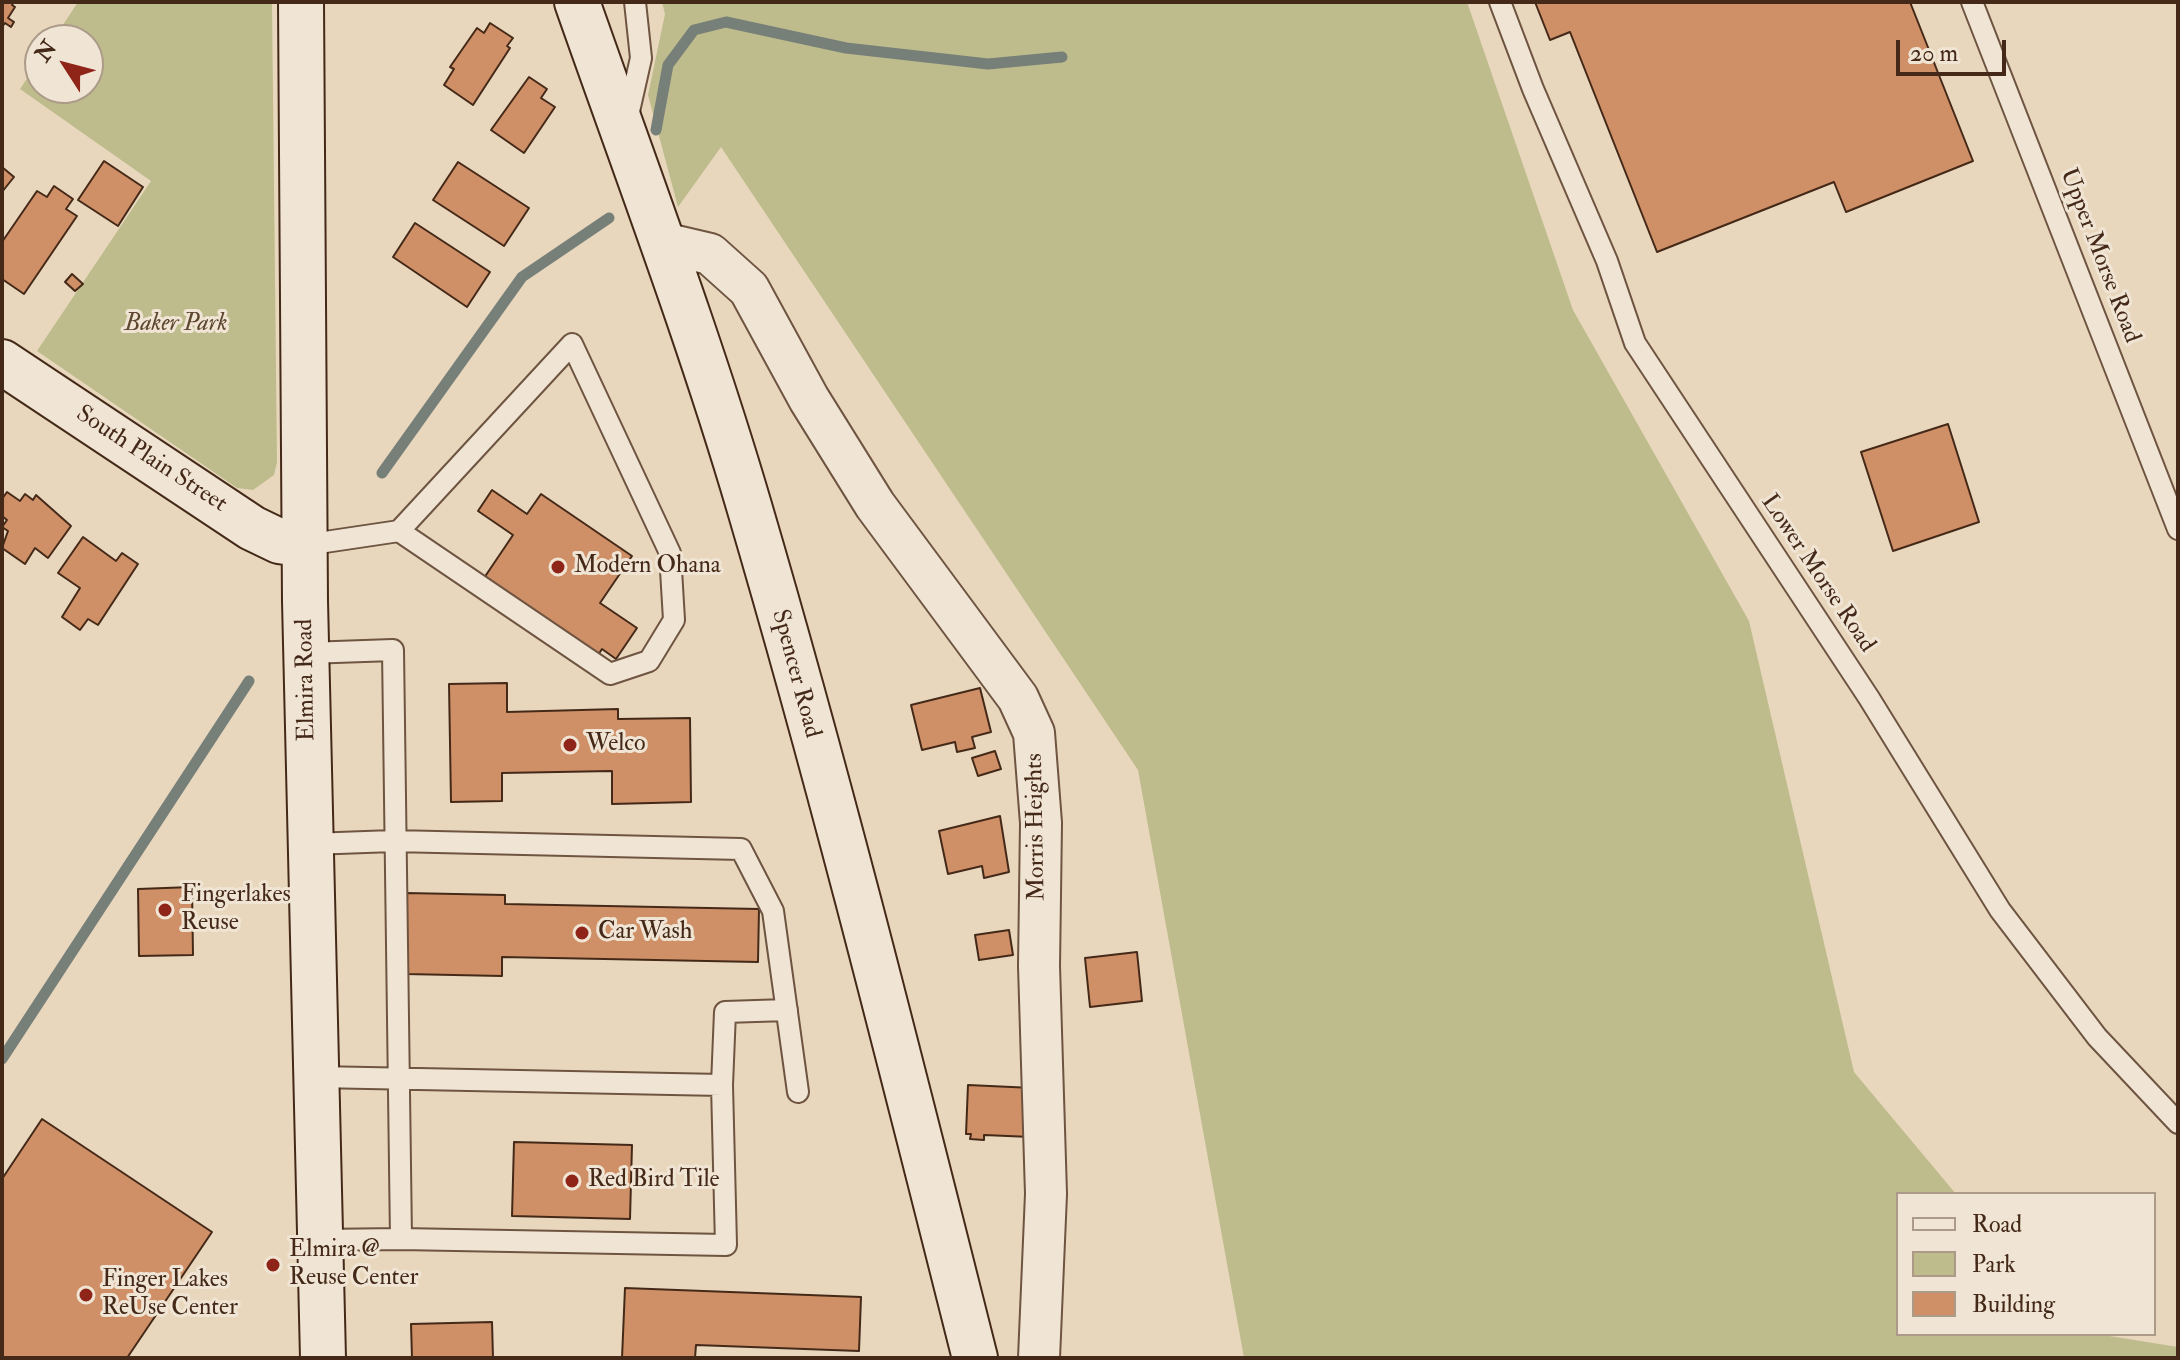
<!DOCTYPE html>
<style>
body{margin:0}
#map{position:relative;width:2180px;height:1360px;overflow:hidden;background:#e8d7bd;font-family:"IM FELL Double Pica",serif}
canvas{display:block}
.frame{position:absolute;inset:0;border:4px solid #452918;pointer-events:none}
.legend{position:absolute;left:1896px;top:1192px;width:260px;height:144px;box-sizing:border-box;background:#f0e5d4;border:2px solid #ac9a89;margin:0;padding:10px 14px;list-style:none;font-size:24px;color:#452918}
.legend li{display:flex;align-items:center;gap:16px;height:40px}
.legend b{width:40px;border:2px solid #ac9a89}
.north{position:absolute;left:24px;top:24px;width:80px;height:80px;box-sizing:border-box;background:#f0e5d4;border:2px solid #ac9a89;border-radius:50%;rotate:306deg;font-size:22px;font-weight:700;line-height:32px;text-align:center;color:#452918}
.north::after{content:'';display:block;margin:auto;width:28px;height:36px;background:#8f2418;clip-path:polygon(50% 0,100% 100%,50% 72%,0 100%)}
.scale{position:absolute;left:1896px;top:40px;width:110px;height:36px;box-sizing:border-box;border:4px solid #452918;border-top:0;padding-left:10px;font-size:24px;line-height:28px;white-space:nowrap;color:#452918;-webkit-text-stroke:6px #f0e5d4;paint-order:stroke}
</style>
<div id="map">
<canvas width="2180" height="1360"></canvas>
<div class="frame"></div>
<ul class="legend">
<li><b style="height:10px;background:#f0e5d4"></b>Road</li>
<li><b style="height:22px;background:#bebc8c"></b>Park</li>
<li><b style="height:22px;background:#cf9068"></b>Building</li>
</ul>
<div class="north">N</div>
<div class="scale">20 m</div>
</div>
<script>
const c = document.querySelector('canvas').getContext('2d');
c.lineJoin = 'round';
function fillPath(path, color) { c.fillStyle = color; c.fill(path, 'evenodd'); }
function strokePath(path, color, width, dash) { c.strokeStyle = color; c.lineWidth = width; c.lineCap = dash ? 'butt' : 'round'; c.setLineDash(dash || []); c.stroke(path); }
function label(font, color, halo, rows, align = 'center') {
  c.font = font + ' "IM FELL Double Pica",serif'; c.lineWidth = 6; c.setLineDash([]); c.textBaseline = 'middle'; c.strokeStyle = halo; c.fillStyle = color; for (const [text, x, y, turn = 0] of rows) {
    c.save(); c.translate(x, y); c.rotate((+turn || 0) * Math.PI / 180); c.textAlign = isNaN(turn) ? turn : align; if (halo) c.strokeText(text, 0, 0); c.fillText(text, 0, 0); c.restore();
  }
}
fillPath(new Path2D(`
 M78,2H272L277,462L274,475L253,490L237,488L37,351L151,181L20,89L40,59V88H88V40H53Z
 M662,2H1467L1573,310L1749,621L1854,1072L1956,1194H1898V1334H2097L2178,1347V1358H1244L1138,770L721,147L678,207L648,95L665,14Z`), '#bebc8c');
strokePath(new Path2D(`
 M656,130L668,65L694,30L726,22L846,48L988,64L1062,57
 M382,473L522,277L609,218
 M2,1059L249,681`), '#777f79', 11);
const building = new Path2D(`
 M2,2H14L12,5L15,7L8,18L14,22L11,27L5,23L2,27Z
 M1535,2H1910L1973,161L1846,212L1834,182L1657,252L1570,32L1550,40Z
 M490,23L513,38L507,46L510,48L473,105L444,85L454,69L450,67L477,28L484,33Z
 M529,77L547,89L541,98L555,107L524,153L491,130Z
 M104,161L143,187L118,226L78,200Z
 M458,162L529,208L504,246L433,200Z
 M2,167L14,177L2,192Z
 M54,186L73,199L66,209L77,216L24,294L2,279V242L37,191L47,197Z
 M415,223L490,272L467,307L393,257Z
 M72,274L83,284L75,291L65,282Z
 M1948,424L1979,522L1893,551L1861,452Z
 M492,490L527,514L541,494L632,556L600,603L637,628L616,659L602,649L598,655L484,578L513,535L478,511Z
 M7,492L20,501L25,494L33,500L36,495L71,526L48,558L35,548L25,564L2,548L8,531L2,527L7,520L2,516V499Z
 M83,537L116,561L122,553L138,564L98,625L88,619L80,630L62,617L80,588L58,573Z
 M507,683V712L618,709V719L690,718L691,802L612,804V771L502,773V801L451,802L449,684Z
 M980,688L991,732L972,737L975,748L957,752L955,742L922,750L911,705Z
 M995,751L1001,769L978,776L972,758Z
 M1000,816L1009,872L984,878L982,866L948,874L939,831Z
 M192,887L193,955L139,956L138,889Z
 M406,893L505,895V904L759,909L758,962L502,957V976L405,974Z
 M1009,930L1013,955L979,960L975,935Z
 M1137,952L1142,1001L1090,1007L1085,958Z
 M968,1085L1033,1088L1031,1137L984,1135V1140L970,1139L971,1134H966Z
 M42,1119L212,1232L127,1358H2V1179Z
 M514,1142L632,1145L630,1219L512,1216Z
 M625,1288L861,1297L859,1351L696,1345L695,1358H622Z
 M492,1322L493,1358H412L411,1324Z`);
fillPath(building, '#cf9068');
strokePath(building, '#452918', 2);
const lane = new Path2D(`
 M1500,2L1533,89L1607,261L1635,343L1869,698L2000,910L2097,1037L2178,1123
 M1972,2L2178,529
 M627,120L641,58L635,2
 M305,545L399,531L610,674L649,661L674,620L670,553L572,344L399,531
 M307,653L393,650L401,1239L320,1240
 M311,844L393,841L741,849L773,911L798,1092
 M317,1077L722,1085L726,1245L401,1239
 M722,1085L725,1012L787,1010`);
const street = new Path2D(`
 M663,243L710,254L749,289L809,399L875,505L1018,698L1034,733L1041,823L1039,966L1046,1194L1039,1358`);
const secondary = new Path2D(`
 M301,2L305,601L323,1358
 M577,2C636,170 699,336 749,506C832,788 903,1073 975,1358
 M2,362L252,528L279,541L305,545`);
strokePath(lane, '#6e5441', 24);
strokePath(street, '#6e5441', 44);
strokePath(secondary, '#452918', 48);
strokePath(lane, '#f0e5d4', 20);
strokePath(street, '#f0e5d4', 40);
strokePath(secondary, '#f0e5d4', 44);
for (const [x, y, r, color] of [
 [558,567,8,"#8f2418"],
 [570,745,8,"#8f2418"],
 [165,910,8,"#8f2418"],
 [582,933,8,"#8f2418"],
 [572,1181,8,"#8f2418"],
 [273,1265,8,"#8f2418"],
 [86,1295,8,"#8f2418"]
]) { const dot = new Path2D(); dot.arc(x, y, r, 0, 2 * Math.PI); c.fillStyle = color; c.fill(dot); strokePath(dot, '#f0e5d4', 3); }
label('24px', '#452918', '#f0e5d4', [
 ["Upper Morse Road",2099,256,69],
 ["South Plain Street",151,460,33],
 ["Lower Morse Road",1817,574,56],
 ["Spencer Road",795,674,75],
 ["Elmira Road",307,680,-91],
 ["Morris Heights",1037,827,-91]
]);
label('italic 24px', '#5d462f', '#f0e5d4', [
 ["Baker Park",176,325]
]);
label('24px', '#452918', '#f0e5d4', [
 ["Modern Ohana",574,567],
 ["Welco",586,745],
 ["Fingerlakes",181,896],
 ["Reuse",181,924],
 ["Car Wash",598,933],
 ["Red Bird Tile",588,1181],
 ["Elmira @",289,1251],
 ["Reuse Center",289,1279],
 ["Finger Lakes",102,1281],
 ["ReUse Center",102,1309]
], 'left');
</script>
